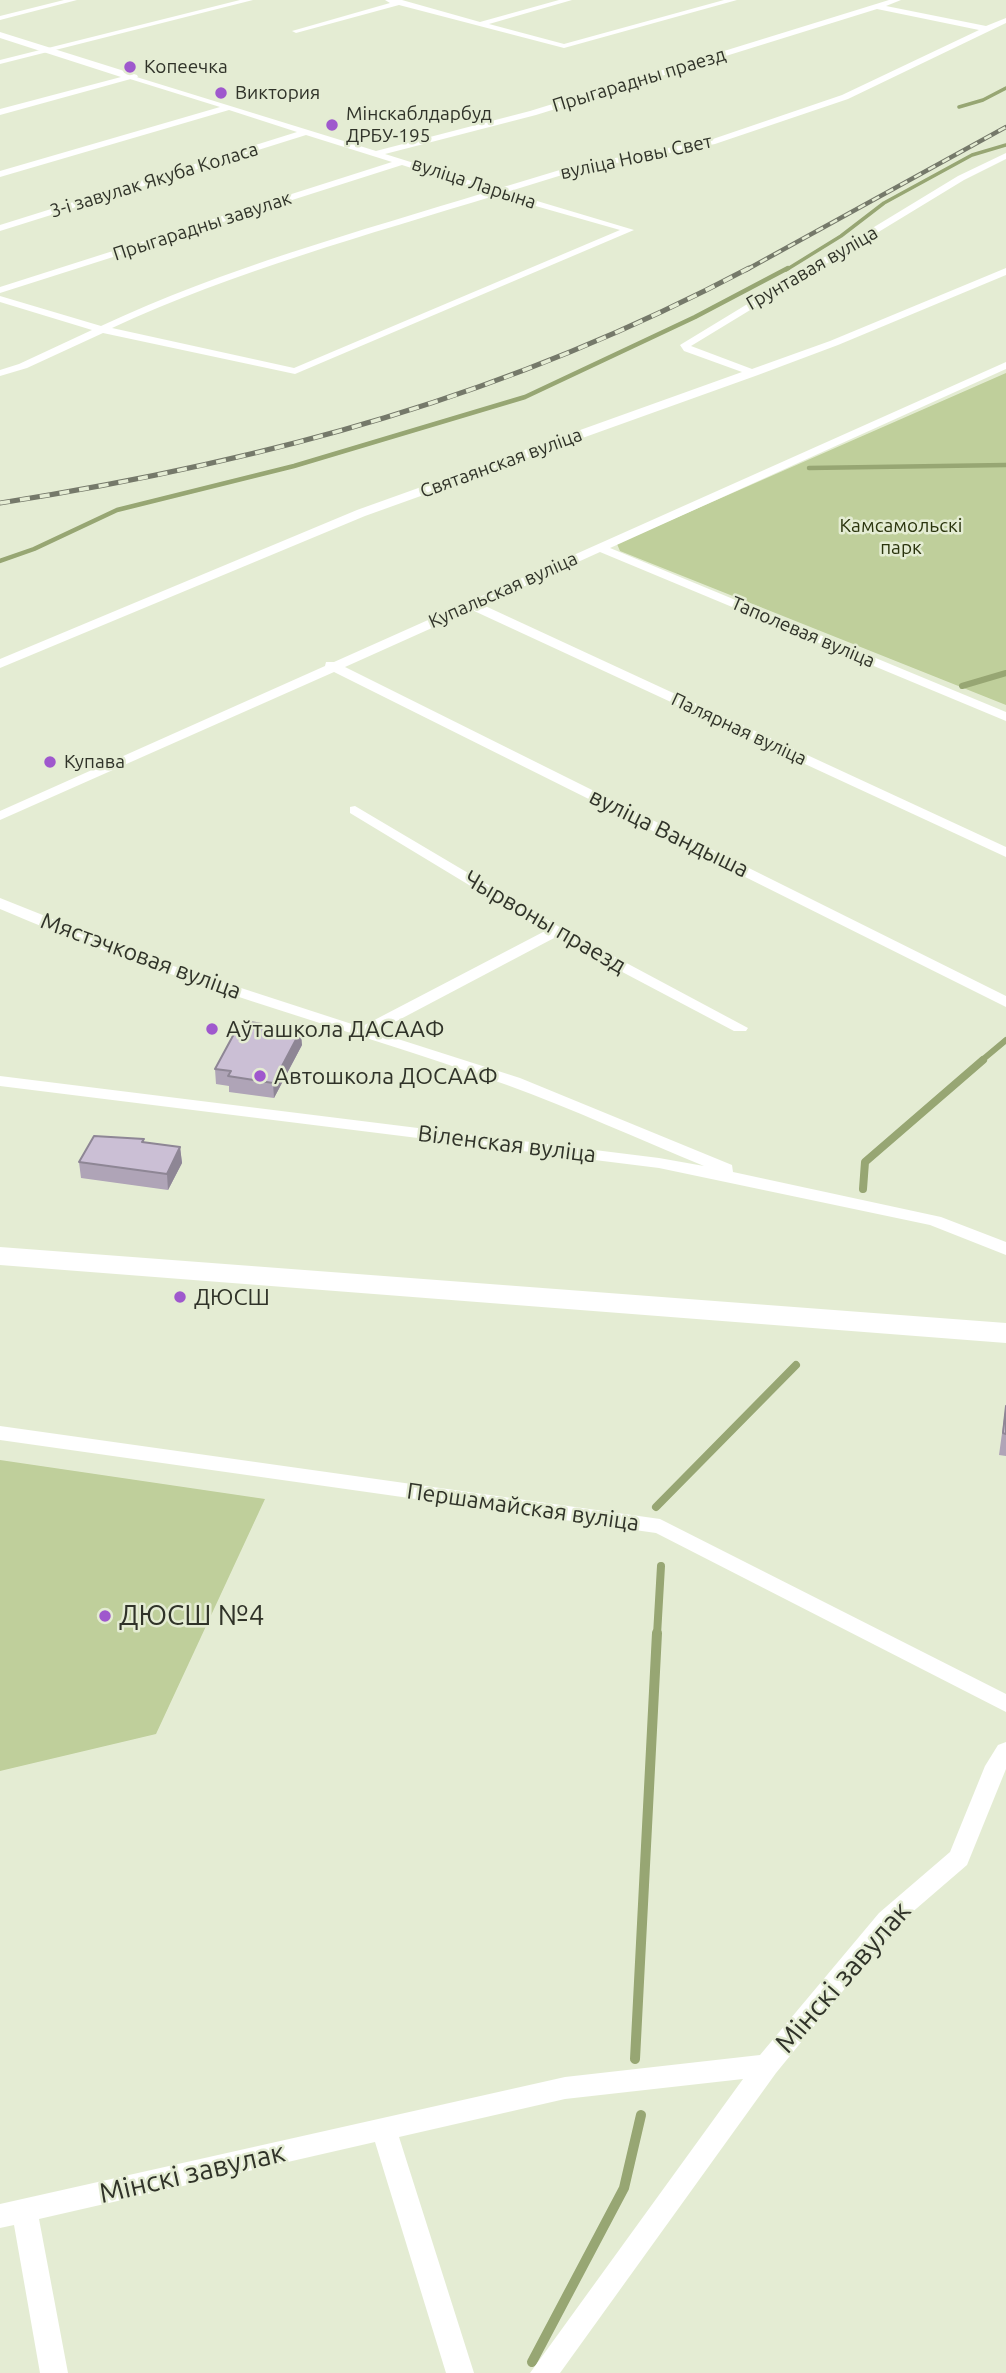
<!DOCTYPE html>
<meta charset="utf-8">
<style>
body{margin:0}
canvas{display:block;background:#e4ecd3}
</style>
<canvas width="1006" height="2373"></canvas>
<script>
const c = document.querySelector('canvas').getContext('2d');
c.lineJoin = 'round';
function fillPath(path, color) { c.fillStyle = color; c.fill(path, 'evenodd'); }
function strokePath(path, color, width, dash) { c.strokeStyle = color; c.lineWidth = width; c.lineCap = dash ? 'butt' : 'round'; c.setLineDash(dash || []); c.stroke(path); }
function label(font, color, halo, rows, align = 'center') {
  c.font = font + ' Ubuntu,sans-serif'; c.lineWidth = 5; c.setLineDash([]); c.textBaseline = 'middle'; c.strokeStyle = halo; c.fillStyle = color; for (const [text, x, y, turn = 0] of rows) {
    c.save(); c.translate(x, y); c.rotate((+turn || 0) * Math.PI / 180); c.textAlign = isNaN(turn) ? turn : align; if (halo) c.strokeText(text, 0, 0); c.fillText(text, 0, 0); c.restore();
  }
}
fillPath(new Path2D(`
 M1006,373V705L620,551L617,544L630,538Z
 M0,1460L265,1499L156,1734L0,1771Z`), '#bfcf9b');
strokePath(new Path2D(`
 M959,107L983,100L1006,88
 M786,270L841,236L884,203L972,155L1006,145`), '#97a673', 3.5);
strokePath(new Path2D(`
 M809,468L1006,465
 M0,561L34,549L117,510L294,466L525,397L695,317L788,268`), '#97a673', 4.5);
strokePath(new Path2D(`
 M962,686L1006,673
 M981,1061L1006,1040`), '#97a673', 6);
strokePath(new Path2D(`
 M863,1189L865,1162L983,1060
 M656,1507L796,1365
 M657,1635L661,1566`), '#97a673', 8);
strokePath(new Path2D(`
 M635,2059L657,1633
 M532,2362L624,2188L641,2115`), '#97a673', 10);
fillPath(new Path2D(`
 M64,0H77L0,20V16Z
 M240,0H253L0,64V60Z
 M385,0H402L480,22L559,0H572L489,24L564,44L724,0H737L564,48L399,5L296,33L292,31L390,3Z
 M889,0H901L886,6L986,26L1006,18V23L848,99L715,144L575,171L507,192L634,230L295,374L103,333L27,368L0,376V370L19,364L92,330L0,302V296L101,326C225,268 357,232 487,192L402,165L0,293V287L392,162L306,135L0,231V225L297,132L229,110L0,177V171L220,107L130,79V75L376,151L530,111ZM877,9L979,30L842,95L710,140L573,166L497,189L385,154L536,115ZM497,195L620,230L294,368L112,328C235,271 367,235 497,195Z
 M1006,153V159L964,180L691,346L752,369L830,341L1006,268V275L838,345L758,375L365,516L0,668V659L357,510L742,372L684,351L680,345L958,176Z
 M1006,362V369L610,548L1006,712V721L600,552L483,605L1006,847V857L472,610L345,667L1006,996V1007L334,672L0,820V811L325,666L326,662H334Z
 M355,806L561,928L748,1028L746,1031H734L556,937L376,1032L520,1078L732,1165L733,1172L941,1217L1006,1242V1255L930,1225L659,1168L0,1086V1076L659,1158L704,1166C638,1139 573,1109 507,1085C338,1025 165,980 0,909V898L158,961L361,1027L545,931L350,813V807Z
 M0,1426L660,1519L1006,1694V1712L656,1533L0,1440Z
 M1006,1742V1769L967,1865L895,1927L776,2073L560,2373H530L743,2079L565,2099L399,2137L474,2373H446L375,2142L39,2219L68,2373H40L14,2225L0,2228V2204L565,2077L760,2055L879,1913L950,1852L985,1766L998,1745Z`), '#fff');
fillPath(new Path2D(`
 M0,32L137,75L138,77L0,115V109L121,77L0,38Z`), '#fff');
fillPath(new Path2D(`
 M0,1247L1006,1323V1343L0,1265Z`), '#fff');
const railFar1 = new Path2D(`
 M746,270L1006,127`);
const rail = new Path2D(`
 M0,503C268,461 508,396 749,268`);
strokePath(railFar1, '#75796a', 4.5);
strokePath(rail, '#75796a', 5);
strokePath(railFar1, '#e4ecd3', 2.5, [8]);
strokePath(rail, '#e4ecd3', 3.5, [10]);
fillPath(new Path2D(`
 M302,1045L274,1098L229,1092V1086L216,1084L215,1069Z
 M144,1139V1142L180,1147L182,1163L168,1190L81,1178L79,1162Z
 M1006,1404V1456L999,1455Z`), '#afa4b7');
fillPath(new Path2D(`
 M301,1030L302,1045L274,1098L273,1083Z
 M180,1147L182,1163L168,1190L167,1174Z`), '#8e8695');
const building = new Path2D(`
 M250,1022L301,1030L273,1083L228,1076L231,1071L215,1069L235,1032L245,1033Z
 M94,1136L144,1139L142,1142L180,1147L167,1174L79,1162Z
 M1006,1406V1434L1003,1433Z`);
fillPath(building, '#cbbfd5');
strokePath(building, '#8e8695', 2);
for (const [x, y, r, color] of [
 [130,67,7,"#9f58cd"],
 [221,93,7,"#9f58cd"],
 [332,125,7,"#9f58cd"],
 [50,762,7,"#9f58cd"],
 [212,1029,7,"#9f58cd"],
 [260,1076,7,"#9f58cd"],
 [180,1297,7,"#9f58cd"],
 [105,1616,7,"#9f58cd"]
]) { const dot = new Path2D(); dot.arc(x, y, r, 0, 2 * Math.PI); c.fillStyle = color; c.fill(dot); strokePath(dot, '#e4ecd3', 2.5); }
label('19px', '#303329', '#e4ecd3', [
 ["Копеечка",144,67],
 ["Виктория",235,93],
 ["Мінскаблдарбуд",346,114],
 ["ДРБУ-195",346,136],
 ["Купава",64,762]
], 'left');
label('19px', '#303329', '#e4ecd3', [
 ["Прыгарадны праезд",639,80,-17],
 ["вуліца Новы Свет",636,157,-12],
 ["3-і завулак Якуба Коласа",154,180,-17],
 ["вуліца Ларына",474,183,18],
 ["Прыгарадны завулак",202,226,-18],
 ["Грунтавая вуліца",812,268,-30],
 ["Святаянская вуліца",501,463,-20],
 ["Купальская вуліца",503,590,-24],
 ["Таполевая вуліца",803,632,23],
 ["Палярная вуліца",739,729,25]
]);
label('19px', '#2a340d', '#e4ecd3', [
 ["Камсамольскі",901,526],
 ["парк",901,548]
]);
label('23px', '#303329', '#e4ecd3', [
 ["вуліца Вандыша",669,833,26],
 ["Чырвоны праезд",545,922,30],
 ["Мястэчковая вуліца",141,956,20],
 ["Віленская вуліца",507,1144,7],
 ["Першамайская вуліца",523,1507,8]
]);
label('23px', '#303329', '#e4ecd3', [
 ["Аўташкола ДАСААФ",226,1029],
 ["Автошкола ДОСААФ",274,1076],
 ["ДЮСШ",194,1297]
], 'left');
label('28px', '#303329', '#e4ecd3', [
 ["ДЮСШ №4",119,1616]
], 'left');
label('28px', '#303329', '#e4ecd3', [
 ["Мінскі завулак",843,1977,-49],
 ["Мінскі завулак",192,2173,-13]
]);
</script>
